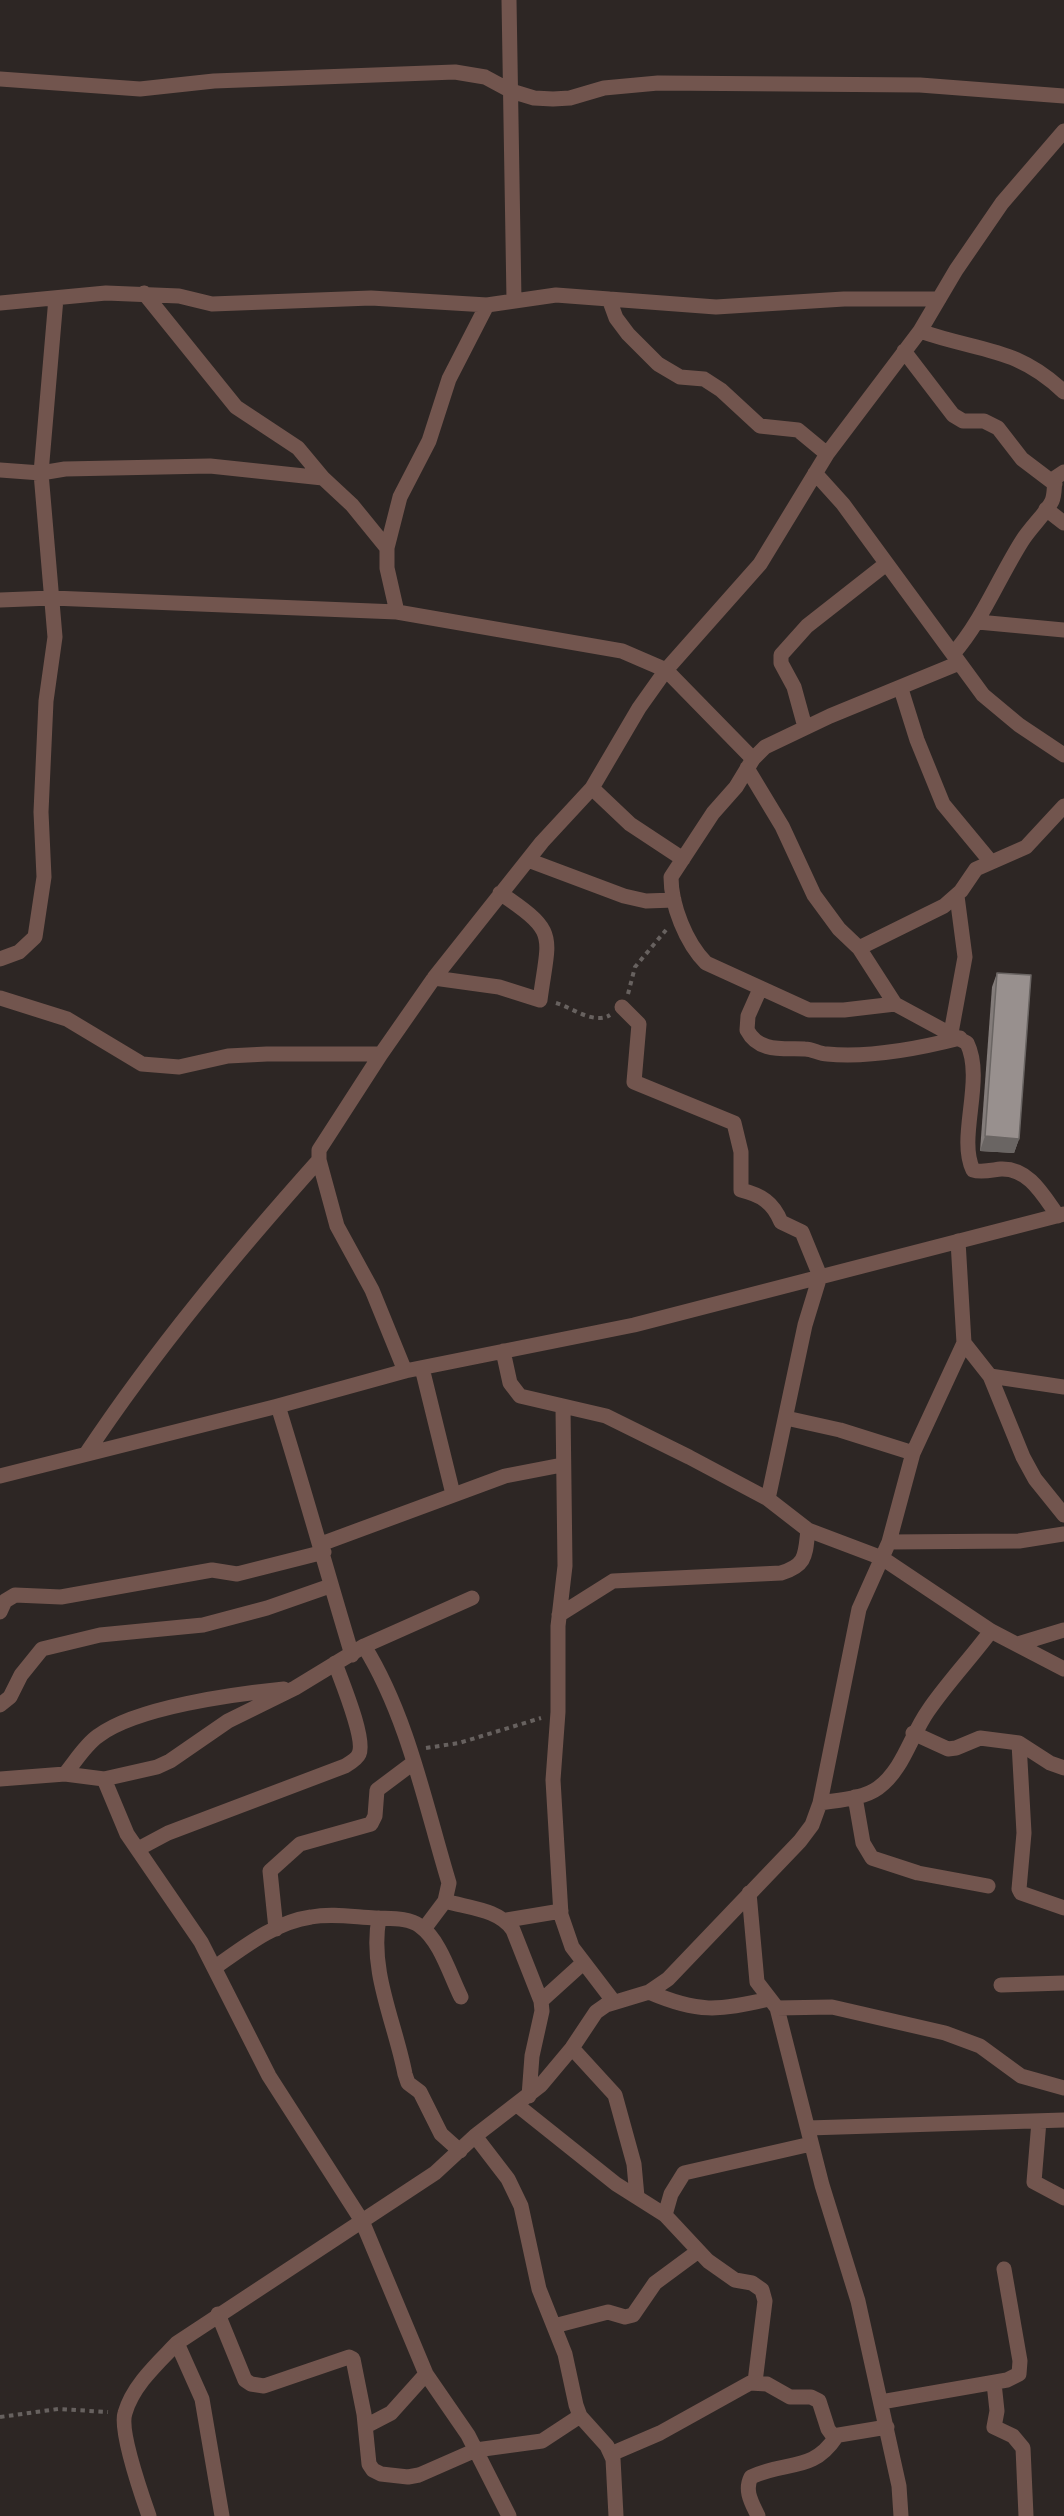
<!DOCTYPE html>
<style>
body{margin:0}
canvas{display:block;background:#2d2624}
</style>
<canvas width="1064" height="2516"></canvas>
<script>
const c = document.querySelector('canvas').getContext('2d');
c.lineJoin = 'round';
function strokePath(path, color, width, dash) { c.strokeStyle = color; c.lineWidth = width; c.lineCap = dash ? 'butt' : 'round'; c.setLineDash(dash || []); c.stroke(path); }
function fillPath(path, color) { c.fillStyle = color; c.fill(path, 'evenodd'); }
strokePath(new Path2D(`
 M628,994L635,967L666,930
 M556,1003C573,1008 594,1025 610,1015
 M426,1748L459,1743L541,1718
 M0,2417L58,2409L108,2412`), '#67615f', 4, [4.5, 4.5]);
strokePath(new Path2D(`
 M509,0L514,300
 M0,79L140,89L214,81L455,72L485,77L511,91L534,98L553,99L570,98L604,88L658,83L920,85L1064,96
 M144,293L236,407L298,448L323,478L352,505L387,548
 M609,299L716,307L844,299H939
 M0,303L106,293L179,296L212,304L371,298L487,305L556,295L609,299L616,318L628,334L658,364L680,377L704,379L721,390L760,426L798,430L827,454
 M920,331C979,352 1016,346 1064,392
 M904,351L953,415L963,421H984L998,428L1022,459L1055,484
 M0,470L41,473L65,469L210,466L323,478
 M815,473L843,504L983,695L1019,725L1064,755
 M1046,509L1064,523
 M0,600L52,598L397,612L622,651L666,670L753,759
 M397,612L387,568V548L400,497L429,441L449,379L487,305
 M978,622L1064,630
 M953,654C982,621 998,579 1022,541C1030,528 1047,512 1052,501C1055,494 1054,485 1055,478L1064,472
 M901,689L917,740L943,804L991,862
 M805,727L794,687L781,663V655L807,626L886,564
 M747,768L782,826L814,895L839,929L859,948L895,1004L967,1043C985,1080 957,1137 973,1170C981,1173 992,1170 1001,1169C1029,1168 1043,1195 1058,1216
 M592,788L630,824L683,859
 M528,860L624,896L646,901L674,900
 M859,948L944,906L961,891L976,869L1026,847L1064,806
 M0,959L19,952L35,937L44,877L41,812L46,701L55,637L41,473L56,298
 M434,978L499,987L540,1000C549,933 559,933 500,893
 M760,989L748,1016L747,1030C759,1053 783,1048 805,1049C813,1049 819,1054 827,1054C868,1058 921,1048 960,1038
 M0,998L67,1019L142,1064L179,1067L228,1056L267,1054H381
 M895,1004L844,1010H809L706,963C686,943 671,905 671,877L713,813L736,787L753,759L765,747L830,716L959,663
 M622,1007L639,1024L634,1082L734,1123L741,1152V1190C761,1195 773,1202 781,1222L802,1232L820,1276L805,1325L768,1499
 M951,1033L965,957L957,896
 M319,1160L337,1226L372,1290L405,1371
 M964,1343L990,1376L1023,1457L1035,1479L1064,1515
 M503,1351L510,1383L520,1396L606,1416L689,1457L768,1499L808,1530L882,1558L991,1631L1064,1669
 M422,1368L453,1494
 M990,1376L1064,1387
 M278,1406C304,1489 327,1572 352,1655
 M563,1408L565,1566L558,1626V1712L553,1780L561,1915L572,1947L614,2002
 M786,1418L840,1430L913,1453
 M86,1454C155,1350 236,1253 319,1160V1150L381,1054L434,978L542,842L592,788L639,708L666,670L760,564L827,454L920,331L956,270L1002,203L1064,131
 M0,1476L278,1406L405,1371L634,1325L1064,1214
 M889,1542L1019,1541L1064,1534
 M321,1544L505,1476L562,1465
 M0,1612L5,1601L15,1595L61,1597L212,1570L237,1574L324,1552
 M559,1615L613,1581L781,1573C807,1565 805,1555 808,1530
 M1018,1644L1064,1630
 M364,1646C408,1717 425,1804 449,1883L445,1901L424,1929
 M0,1705L10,1697L21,1675L42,1649L100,1635L203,1625L267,1608L330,1586
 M913,1733L948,1749L956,1748L980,1738L1019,1743L1050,1763L1064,1768
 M1019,1743L1024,1833L1019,1889L1021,1893L1064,1908
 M65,1774C75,1762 85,1745 98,1736C136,1707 235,1694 284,1689
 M0,1779L65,1774L104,1779L127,1834L201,1942L269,2076L362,2221L426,2374L468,2435L509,2516
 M104,1779L157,1767L170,1761L228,1721L295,1688L364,1646L472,1598
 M855,1797L863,1843L872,1858L918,1873L988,1886
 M820,1803C838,1800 863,1799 878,1788C903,1770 911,1735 928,1711C947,1683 971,1658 991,1631
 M138,1849L168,1833L345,1766C350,1763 357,1759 359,1754C366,1739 341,1680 335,1663
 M749,1893L757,1982L777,2008L822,2185L858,2301L899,2486L901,2516
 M445,1901C468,1908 499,1909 513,1930L541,2001L542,2011L532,2056L529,2096
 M379,1918C369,1971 395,2022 405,2074L408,2083L420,2092L441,2134L460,2151
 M507,1920L561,1911
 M276,1929L270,1871L300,1844L371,1824L375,1816L377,1790L413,1763
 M214,1968C244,1947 275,1922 311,1917C332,1913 354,1917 375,1918C389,1919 408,1917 420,1926C440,1940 450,1975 461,1997
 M1001,1985L1064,1983
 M649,1992C698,2013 718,2011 769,1999
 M541,2001L583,1963
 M777,2008L832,2007L945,2033L980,2046L1021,2076L1064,2088
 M572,2048L615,2095L634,2164L637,2197
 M517,2105L616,2184L665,2215L708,2261L735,2280L752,2283L762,2290L765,2301L755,2382
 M1039,2121L1034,2182L1064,2198
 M808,2128L1064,2120
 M475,2136L508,2179L521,2206L539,2289L565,2354L576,2405L580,2416L607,2446L613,2459L616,2516
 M665,2215L671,2194L684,2173L811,2144
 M218,2314L245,2380L251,2384L264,2386L349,2357L353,2359L364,2414L369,2464L373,2470L381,2474L408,2477L419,2475L476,2450L542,2441L580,2416
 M554,2326L608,2312L625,2317L633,2315L655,2283L697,2252
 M177,2343L202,2399L222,2516
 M994,2383L997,2411L994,2427L1013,2436L1023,2448L1026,2516
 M881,2402L1007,2380L1019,2374L1020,2361L1004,2269
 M366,2426L391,2413L426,2374
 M611,2454L660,2433L750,2383L767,2384L790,2397H811L819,2401L828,2429L833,2436L887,2427
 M149,2516C142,2496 119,2431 125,2413C133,2385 158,2363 177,2343L435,2173L475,2136L541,2085L572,2048L596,2012L606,2005L649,1992L668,1979L800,1841L812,1825L820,1803L859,1609L889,1542L913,1453L964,1343L958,1241
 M758,2516C752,2503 744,2491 751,2477C787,2460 812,2473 836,2437`), '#72554e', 15);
fillPath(new Path2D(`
 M997,973L1019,1139L1014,1153L980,1151L992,987Z`), '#837c7a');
fillPath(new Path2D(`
 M985,1136L1019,1139L1014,1153L980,1151Z`), '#6a6563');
const building = new Path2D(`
 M997,973L1031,975L1019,1139L985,1136Z`);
fillPath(building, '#98908e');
strokePath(building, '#6a6563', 1.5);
</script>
